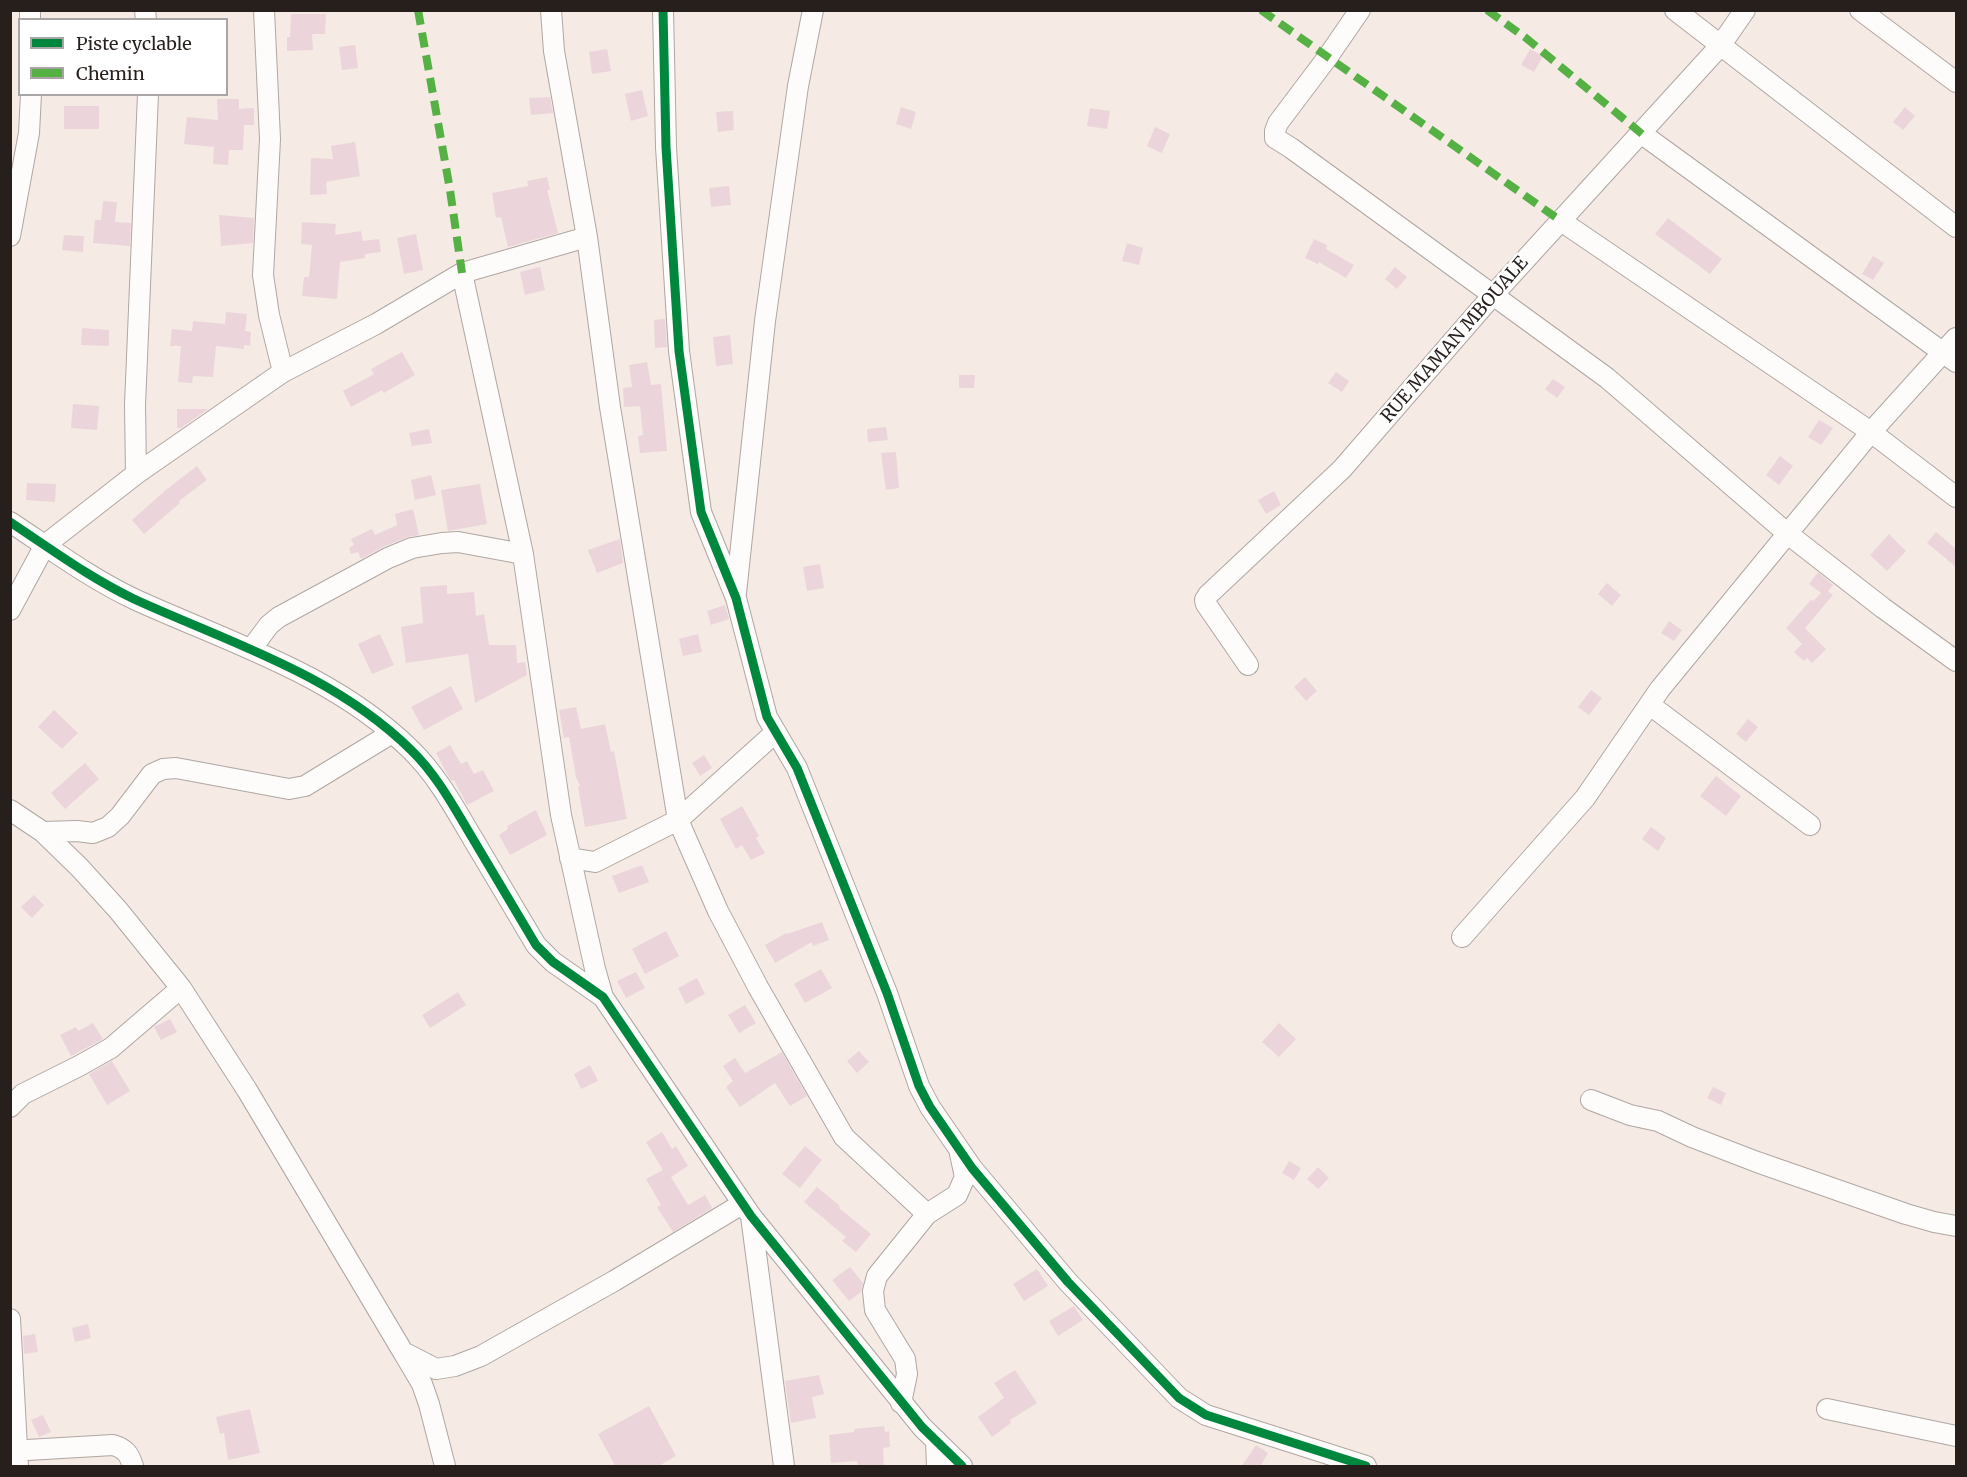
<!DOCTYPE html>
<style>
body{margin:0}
#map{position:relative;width:1967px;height:1477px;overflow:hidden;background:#f5eae4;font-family:Merriweather,serif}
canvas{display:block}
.frame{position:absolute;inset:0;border:12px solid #271f1b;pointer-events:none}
.legend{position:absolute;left:18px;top:18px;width:210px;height:78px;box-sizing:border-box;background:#fff;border:2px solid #a9a5a4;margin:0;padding:8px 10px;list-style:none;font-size:18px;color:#271f1b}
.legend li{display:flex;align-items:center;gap:12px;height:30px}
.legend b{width:30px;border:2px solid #a9a5a4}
</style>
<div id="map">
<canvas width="1967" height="1477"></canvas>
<div class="frame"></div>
<ul class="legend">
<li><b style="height:8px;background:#00873e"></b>Piste cyclable</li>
<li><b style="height:8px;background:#56b145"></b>Chemin</li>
</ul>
</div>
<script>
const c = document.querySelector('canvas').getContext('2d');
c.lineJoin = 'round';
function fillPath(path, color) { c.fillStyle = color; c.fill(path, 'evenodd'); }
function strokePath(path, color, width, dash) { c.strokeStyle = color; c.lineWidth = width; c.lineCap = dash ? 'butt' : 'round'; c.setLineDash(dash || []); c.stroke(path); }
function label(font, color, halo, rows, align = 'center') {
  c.font = font + ' Merriweather,serif'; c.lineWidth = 5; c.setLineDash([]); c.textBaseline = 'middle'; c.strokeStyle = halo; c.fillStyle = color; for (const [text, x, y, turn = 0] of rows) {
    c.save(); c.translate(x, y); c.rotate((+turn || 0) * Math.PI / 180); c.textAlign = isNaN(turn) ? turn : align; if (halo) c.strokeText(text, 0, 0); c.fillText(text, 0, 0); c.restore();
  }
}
fillPath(new Path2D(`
 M291,14H326L325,34H312L313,50L287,51V37H290Z
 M355,45L358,68L342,70L339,47Z
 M607,49L611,71L592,74L589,52Z
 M1530,49L1543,56L1534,72L1521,65Z
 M642,90L648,116L631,121L625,94Z
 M550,97L553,113L531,115L529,98Z
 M217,99H239V109L254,108V125H244L243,150H229L228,165L213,164L214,147L184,144L187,117L218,120Z
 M64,106H99V129H64Z
 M901,107L916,112L911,129L896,124Z
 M1905,107L1915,116L1903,130L1893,122Z
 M1090,108L1110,111L1107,129L1087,126Z
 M733,111L734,130L718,132L716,112Z
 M1155,127L1170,134L1162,153L1147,146Z
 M355,142L360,176L326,182L327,194L310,195L311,158L333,159L331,146Z
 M547,177L550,190H547L558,233L508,247L501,217L496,218L492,193L528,186L527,181Z
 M729,186L731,205L711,207L709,188Z
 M103,201L117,202L115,222L131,223L130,246L93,243L95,220H101Z
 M219,215L254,218L253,243L221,246Z
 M1668,218L1722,259L1710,274L1655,234Z
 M302,222L336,224L335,235L361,231L363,241L379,239L381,252L365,254V258L340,262L337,299L302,296L304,277H309L312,245L301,244Z
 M416,234L423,270L404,274L397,238Z
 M64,235L84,236L83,252L62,250Z
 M1314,239L1327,245L1326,249L1354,265L1346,278L1319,262L1318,264L1305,258Z
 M1127,243L1143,248L1139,265L1122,261Z
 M1873,256L1884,263L1873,280L1862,274Z
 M540,267L545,290L525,295L520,272Z
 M1395,267L1407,277L1397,289L1385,279Z
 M226,312L247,314L245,331L251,332L250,346L244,345V349L216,346L213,377L193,376L192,383L178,382L181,346H170L172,329L192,331L193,321L225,324Z
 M663,319H665L667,347L655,348L654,320Z
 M82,328L109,330V346L81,345Z
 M730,335L733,364L716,366L713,337Z
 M402,352L415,375L384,393L382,390L351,407L343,391L374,374L371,369Z
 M647,362L651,385L661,384L667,451L640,453L638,436L643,435L640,406L624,407L623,388L632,387L629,365Z
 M1336,372L1349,381L1342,392L1328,383Z
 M959,375H975L974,388H959Z
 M1553,379L1565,387L1557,398L1545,389Z
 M73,404L99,406L97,430L71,428Z
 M177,409H208L181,428H177Z
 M1819,420L1833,428L1821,445L1808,437Z
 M886,427L888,440L868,442L867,429Z
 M429,429L432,443L412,446L409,433Z
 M896,452L899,488L886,490L881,453Z
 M1780,456L1793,466L1779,485L1766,475Z
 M197,466L207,480L179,501L180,503L144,534L132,520L167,489Z
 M431,475L436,495L415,500L411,480Z
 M27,483L56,484L55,502L26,500Z
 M480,484L487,524L448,531L441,490Z
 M1274,491L1281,505L1266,514L1258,500Z
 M413,509L419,535L408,537L385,546L361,559L358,552L351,554L349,548L354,545L351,539L372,529L375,535L397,525L395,514Z
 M1936,532L1956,549V567L1927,543Z
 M1889,534L1906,551L1887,571L1870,555Z
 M620,539L623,563L597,573L588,550Z
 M820,564L824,588L807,591L803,567Z
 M1818,572L1833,585L1828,591L1833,595L1805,628L1826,649L1812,663L1807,658L1804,661L1794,652L1802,644L1786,628L1811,600L1813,601L1821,593L1809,584Z
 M1607,583L1621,595L1612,606L1598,594Z
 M447,585V594L474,592L476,616L484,614L489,645H516L517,663L525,662L527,675L475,703L468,654L406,663L401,627L423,623L420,587Z
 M725,605L729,619L711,625L707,611Z
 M1669,621L1682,630L1674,641L1661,633Z
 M380,634L394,665L372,674L358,644Z
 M698,634L702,652L683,656L679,639Z
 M1305,677L1317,691L1306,701L1294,687Z
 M451,686L463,709L424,730L411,707Z
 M1591,690L1602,698L1589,715L1578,707Z
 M576,707L581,729L605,724L611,752L614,751L627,819L585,827L578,787L580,786L576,777L569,737L564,738L559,710Z
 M54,710L78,733L62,749L38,727Z
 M1748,719L1758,727L1746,742L1736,734Z
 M450,745L461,764L467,761L474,774L483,770L494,791L467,805L454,780L452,781L450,779L436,753Z
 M704,755L712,768L700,776L692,763Z
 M85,763L99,779L65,809L51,793Z
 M1716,776L1741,796L1726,816L1700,796Z
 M742,806L759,836L756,838L765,853L751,860L742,845L736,849L720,819Z
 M536,810L547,835L510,855L499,835L508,829L507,826Z
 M1651,827L1666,838L1658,851L1642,839Z
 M642,865L649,882L619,893L612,876Z
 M34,895L44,905L32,918L21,907Z
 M822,922L829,940L813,946L812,942L775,963L765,945L786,933L787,934Z
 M666,931L679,956L645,974L632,949Z
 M821,969L832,988L805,1003L794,984Z
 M636,972L645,988L626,998L617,981Z
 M697,978L705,994L686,1004L678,988Z
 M458,992L466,1005L430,1028L422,1015Z
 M745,1005L756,1023L739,1033L728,1015Z
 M170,1019L177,1032L161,1040L154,1027Z
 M93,1023L103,1039L71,1056L60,1035L76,1027L78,1031Z
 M1279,1023L1296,1039L1279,1057L1262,1042Z
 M859,1051L869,1062L857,1073L847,1061Z
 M782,1052L807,1096L790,1106L775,1083L740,1107L726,1087L733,1081L723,1066L735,1058L745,1073Z
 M112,1061L130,1091L107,1105L89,1074Z
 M590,1065L598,1081L581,1089L574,1074Z
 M1713,1087L1726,1093L1721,1105L1707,1098Z
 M662,1132L672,1149L676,1146L688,1166L671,1177L688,1205L705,1195L712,1208L673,1232L657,1207L661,1205L646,1179L663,1170L646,1142Z
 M805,1146L822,1160L800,1188L782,1174Z
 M1289,1161L1301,1168L1294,1180L1282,1173Z
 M1318,1167L1329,1178L1318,1189L1307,1179Z
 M817,1187L840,1206L839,1208L871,1234L856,1252L842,1241L846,1237L804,1202Z
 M850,1267L863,1283L861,1292L849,1301L832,1280Z
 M1037,1269L1048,1286L1024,1301L1013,1284Z
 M1074,1306L1083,1320L1058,1336L1049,1321Z
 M88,1324L91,1338L75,1342L72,1328Z
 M35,1334L38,1352L24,1354L23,1336Z
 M1015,1370L1037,1403L1010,1420L1011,1423L992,1437L978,1417L1004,1398L994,1383Z
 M819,1375L824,1394L812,1397L816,1418L791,1423L785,1381Z
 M649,1406L676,1456L657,1467H616L598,1434Z
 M250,1409L260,1453L228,1460L224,1433L220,1434L216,1417Z
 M43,1415L51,1432L39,1437L31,1420Z
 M884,1426L885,1432L889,1431L890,1447L883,1448L884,1467H858L857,1461L831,1463L829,1435L854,1432V1429Z
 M1256,1445L1268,1453L1260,1467H1241Z`), '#ebd5da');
const minor = new Path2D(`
 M30,10V20
 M145,10L146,20
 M264,10L270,139L263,275L269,315L283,372
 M551,10L554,51L587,237L610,407L678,820L718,911L758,987L844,1137L927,1214
 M663,10L666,147L679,351L701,512L736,598L767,717L797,768L887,993L919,1086L930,1107L972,1168L1068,1282L1179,1398L1206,1415L1366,1466
 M1360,10L1327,58L1278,123L1275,131V138L1291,148L1607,378L1788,534L1883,608L1956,661
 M1675,10L1956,227
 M1860,10L1956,82
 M1642,134L1956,362
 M1561,221L1871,432L1956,497
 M10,236L29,133L31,94
 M462,273L523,554L561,815L595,969L603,997
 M136,474L135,405L148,94
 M10,522C51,549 90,578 134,599C230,643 334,674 411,750C437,775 455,809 473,839C494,874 515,910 536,945L553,962L603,997L751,1216L922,1427L962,1466
 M736,593L765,321L798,86L813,10
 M10,610L45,545L136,474L283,372L376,324L462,273L587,237
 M252,648L269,625L279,617L388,558L412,548L442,543L458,542L523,554
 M1248,665L1206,604L1205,600L1208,595L1342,469L1493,295L1720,46L1745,10
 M1650,705L1810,825
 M10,810L43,832L80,868L118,910L181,988L247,1090L403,1352L436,1369L455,1366L481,1356L614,1281L742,1204
 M43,832L77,831L93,833L108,827L120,816L152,774L163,769L176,768L289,789L305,786L392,733
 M570,858L595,862L678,820L776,732
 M1462,937L1585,798L1660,689L1871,432L1956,338
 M1591,1100L1630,1115L1658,1121L1692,1137L1757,1162L1906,1214L1934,1222L1956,1226
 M10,1107L23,1094L79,1066L111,1048L181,988
 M751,1216L784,1466
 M10,1319L18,1466
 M403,1352L422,1384L429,1404L445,1466
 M901,1403L907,1374L905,1359L875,1310L873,1291L877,1276L927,1214L957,1195L965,1177L960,1154
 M1827,1409L1956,1436
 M936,1440L937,1466
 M10,1451L113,1445C126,1449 129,1454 133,1466`);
strokePath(minor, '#afa7a2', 22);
strokePath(minor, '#fefcfb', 20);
strokePath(new Path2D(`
 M418,10L450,190L462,273
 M1261,10L1561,221
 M1487,10L1526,38L1642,134`), '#56b145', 8, [15, 8]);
strokePath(new Path2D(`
 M663,10L666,147L679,351L701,512L736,598L767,717L797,768L887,993L919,1086L930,1107L972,1168L1068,1282L1179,1398L1206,1415L1366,1466
 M10,522C51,549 90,578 134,599C230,643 334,674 411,750C437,775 455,809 473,839C494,874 515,910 536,945L553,962L603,997L751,1216L922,1427L962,1466`), '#00873e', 9);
label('18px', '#271f1b', '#fff', [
 ["RUE MAMAN MBOUALE",1455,340,-49]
]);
</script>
